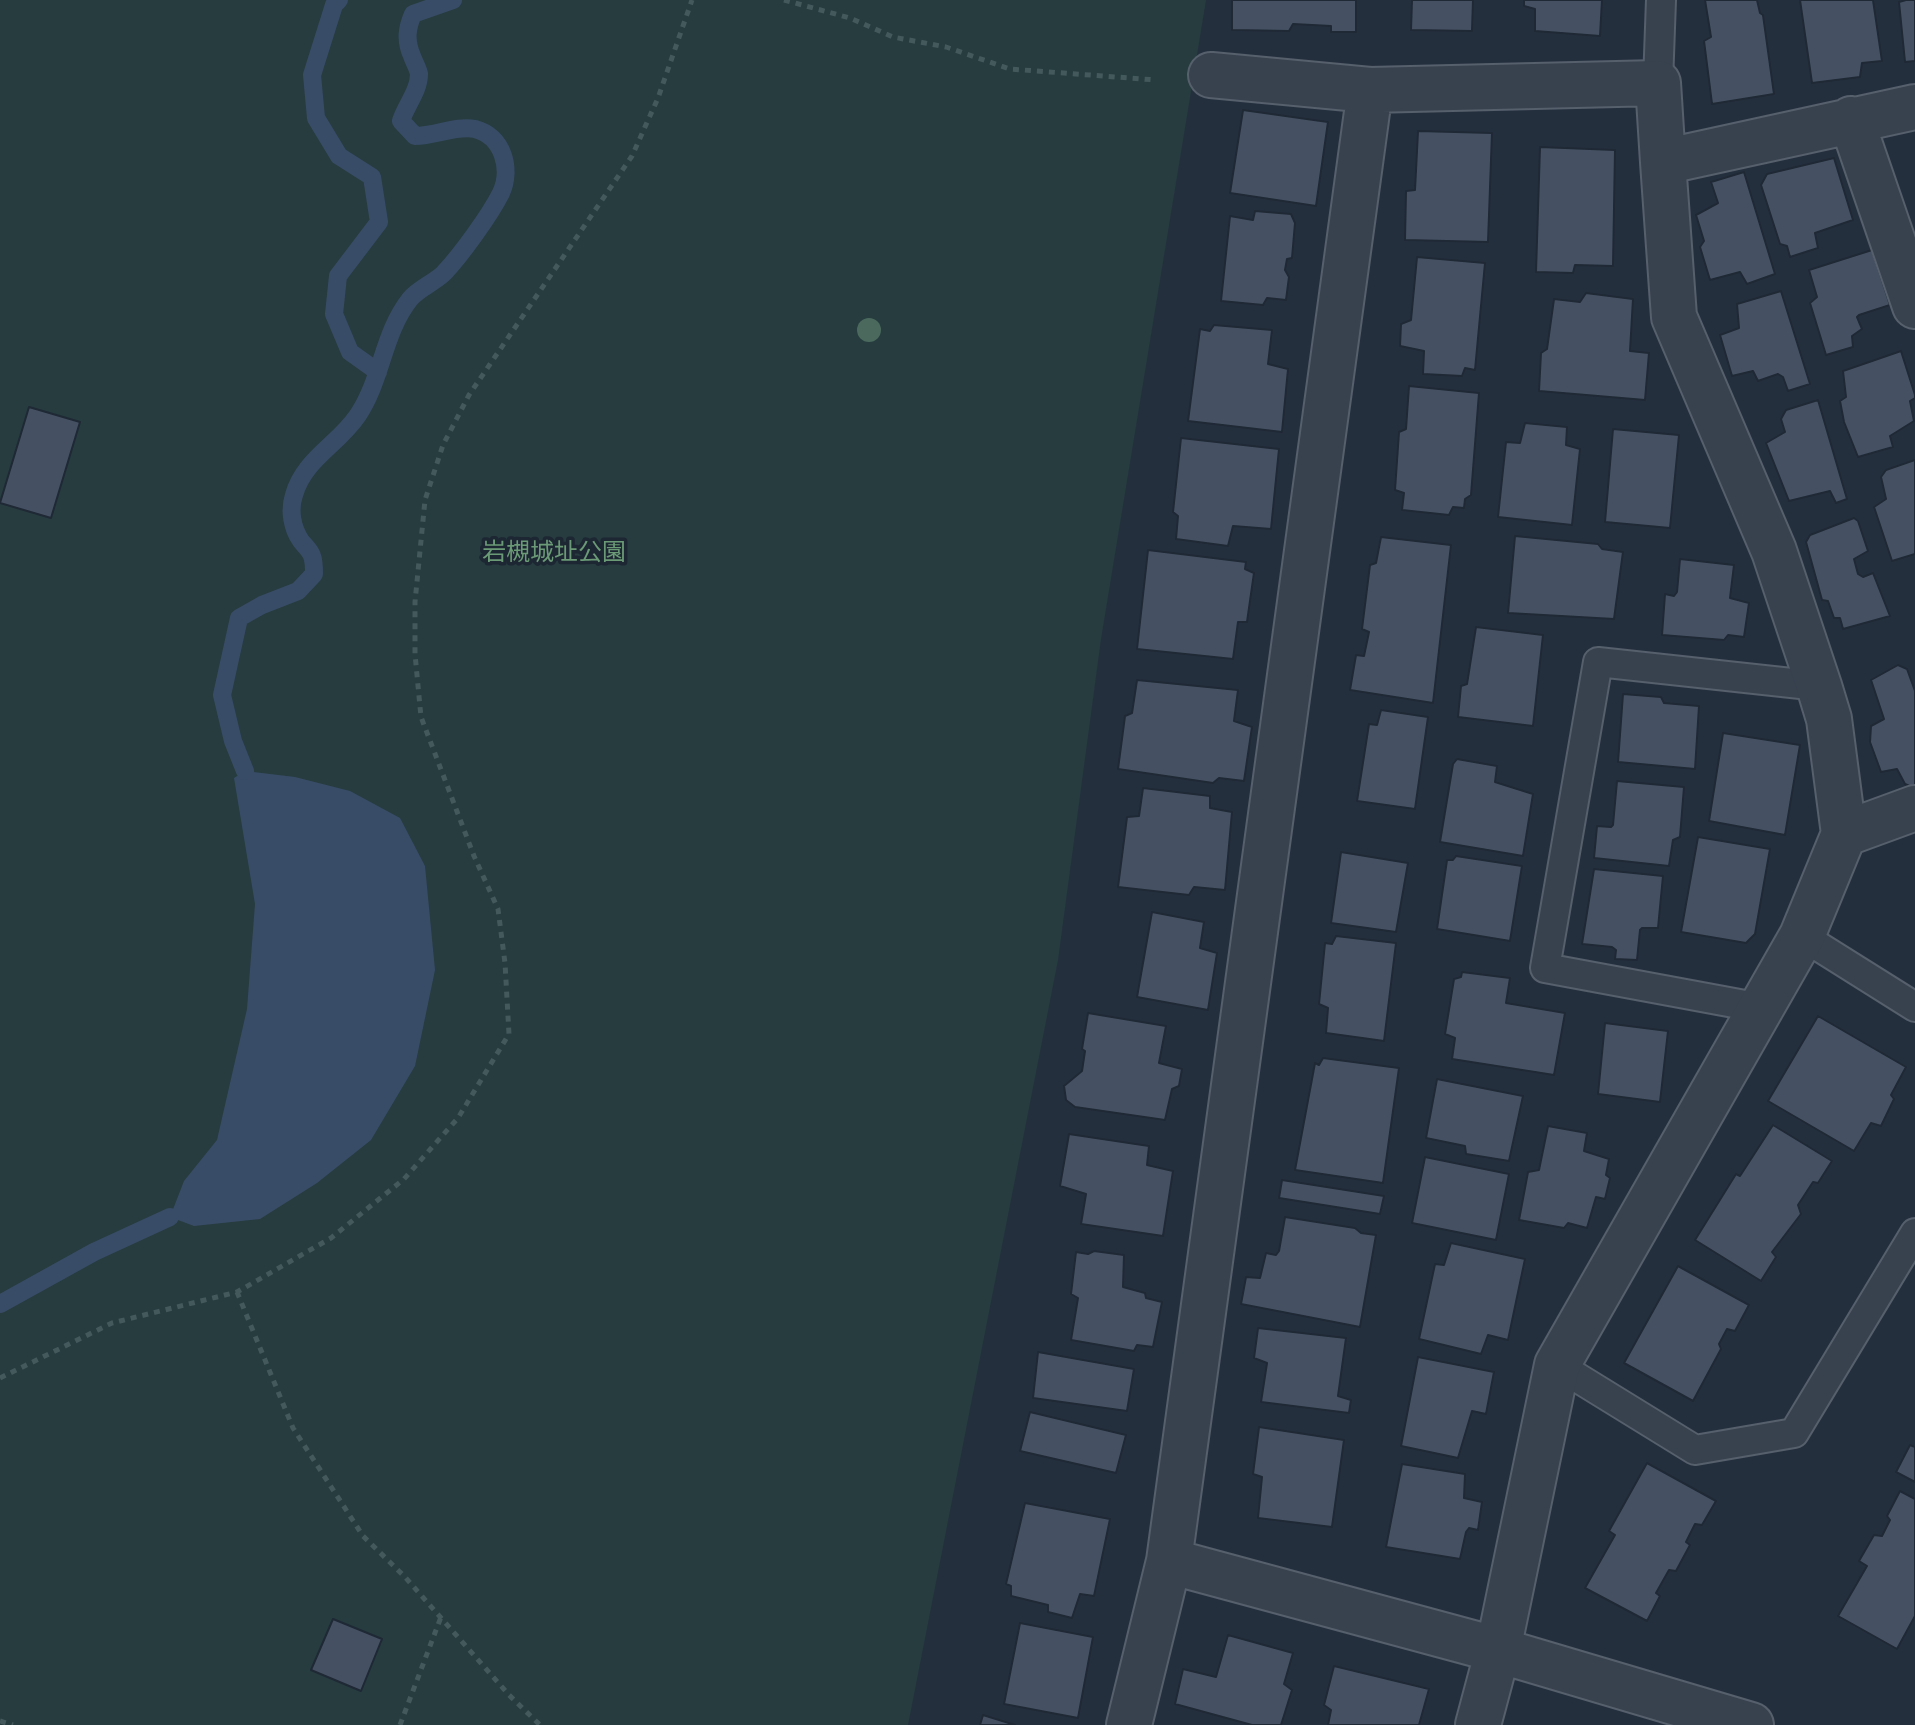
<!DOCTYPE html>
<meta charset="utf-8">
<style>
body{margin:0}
canvas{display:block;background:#242f3e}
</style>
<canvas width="1915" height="1725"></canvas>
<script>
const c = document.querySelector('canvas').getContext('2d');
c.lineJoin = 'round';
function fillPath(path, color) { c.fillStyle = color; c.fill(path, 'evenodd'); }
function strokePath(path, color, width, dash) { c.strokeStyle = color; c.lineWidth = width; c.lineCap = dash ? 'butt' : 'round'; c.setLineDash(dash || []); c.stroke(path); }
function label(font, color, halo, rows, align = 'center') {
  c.font = font + ' "Titillium Web","Noto Sans JP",sans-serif'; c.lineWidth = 7; c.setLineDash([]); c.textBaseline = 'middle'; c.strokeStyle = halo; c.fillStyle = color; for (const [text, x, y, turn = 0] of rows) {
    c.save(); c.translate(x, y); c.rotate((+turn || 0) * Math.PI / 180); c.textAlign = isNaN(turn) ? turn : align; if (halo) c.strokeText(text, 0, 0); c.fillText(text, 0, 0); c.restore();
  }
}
fillPath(new Path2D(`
 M0,0H1206L1101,639L1058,960L908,1725H0Z`), '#263c3f');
fillPath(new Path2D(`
 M245,771L295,777L350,791L400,818L425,866L435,970L415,1066L371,1140L317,1183L260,1219L194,1226L170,1217L184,1181L217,1140L247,1009L255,904L234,778Z`), '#394c67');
strokePath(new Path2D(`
 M339,0L334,5L312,75L316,118L339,156L372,177L379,222L338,276L334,314L350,352L378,372
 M245,771L233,741L222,695L239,618L262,605L298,591L314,574C314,568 314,561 312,556C310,550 305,546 301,541C292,528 289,510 294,495C304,459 338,445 358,415C382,379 383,333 410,299C419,288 434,283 444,273C461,255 490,215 501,193C512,169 503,136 475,129C457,125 435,136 415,136L401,121C406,105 419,91 419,74C418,68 414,62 412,56C405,40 407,28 413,14L453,0
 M0,1304L94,1252L170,1217`), '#394c67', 18);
const building = new Path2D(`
 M1232,0H1356V32H1331V26L1293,24L1289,31L1232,30Z
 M1412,0H1473L1472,31L1411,30Z
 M1524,0H1602L1600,36L1535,31V9L1524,6Z
 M1705,0H1757L1760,13L1763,15L1774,94L1712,104L1704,41L1711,37Z
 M1800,0H1873L1882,61L1862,63L1860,77L1812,83Z
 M1906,0H1915V61L1905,62L1899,2Z
 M1243,110L1328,122L1316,206L1230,193Z
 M1418,131L1492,133L1488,242L1405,240L1406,191L1415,190Z
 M1540,147L1615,150L1613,266L1575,265L1573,273L1536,272Z
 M1834,158L1853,220L1815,233L1818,248L1790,257L1787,246L1780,244L1761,185L1767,174Z
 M1744,172L1775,274L1747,284L1740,272L1710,280L1700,247L1704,241L1696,215L1718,203L1711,182Z
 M1255,211L1291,214L1295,223L1292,258L1287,259L1285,270L1289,277L1286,300L1267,298L1263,305L1221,301L1230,216L1253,220Z
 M1872,250L1890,305L1859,315L1857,317L1862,329L1852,336L1853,347L1826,355L1810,303L1817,297L1809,270Z
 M1417,257L1485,263L1475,370L1465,368L1462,376L1423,374L1424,351L1400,346L1401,324L1411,320Z
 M1781,291L1810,384L1788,391L1783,377L1778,374L1758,381L1753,371L1732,376L1720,335L1739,328L1737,304Z
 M1586,293L1633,299L1630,351L1649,353L1645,400L1539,391L1541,353L1547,349L1554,299L1580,302Z
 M1214,325L1272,330L1268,364L1288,369L1282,432L1188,421L1200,329L1210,331Z
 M1901,351L1915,395V398L1910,401L1914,421L1890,436L1893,447L1858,457L1844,422L1840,401L1846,397L1843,371Z
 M1409,386L1479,393L1471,495L1465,499L1464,508L1453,507L1449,515L1402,510L1404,493L1395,490L1399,432L1406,429Z
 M1818,400L1847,499L1836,503L1830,491L1789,501L1766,443L1785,432L1781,419L1786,410Z
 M29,407L80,422L51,518L0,503Z
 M1525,423L1567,427L1566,445L1580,449L1572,525L1498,517L1506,442L1520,443Z
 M1613,429L1679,435L1670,528L1605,522Z
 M1181,438L1279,449L1271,529L1233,526L1228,546L1176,539L1178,516L1173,512Z
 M1915,460V554L1892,561L1874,507L1886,499L1881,477L1886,470Z
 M1854,518L1858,521L1868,551L1854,559L1858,574L1863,577L1873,573L1890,616L1843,629L1840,618H1834L1828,601L1822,600L1806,542L1810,535Z
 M1515,536L1598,544L1602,549L1623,552L1614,619L1508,613Z
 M1381,537L1451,545L1433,703L1350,690L1356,655L1364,656L1369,632L1362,629L1370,565L1376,563Z
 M1148,550L1246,562L1245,569L1254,573L1247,622H1238L1233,659L1137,649Z
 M1680,559L1734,565L1730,598L1749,603L1744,637L1728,635L1724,640L1662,635L1665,594L1674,596L1677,592Z
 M1476,627L1543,635L1533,726L1458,717L1461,686L1467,684Z
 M1898,665L1907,669L1915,691V787H1912L1905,784L1897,769L1881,772L1870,742L1871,726L1884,719L1871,680Z
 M1137,680L1238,690L1234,721L1252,727L1244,781L1219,778L1213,783L1118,769L1125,716L1132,713Z
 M1623,694L1661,697L1664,703L1699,706L1695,769L1618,762Z
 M1381,710L1428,717L1415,809L1357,801L1369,724L1377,725Z
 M1723,733L1800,745L1785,835L1709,821Z
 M1457,759L1497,766L1495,782L1533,794L1523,856L1440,842L1453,764Z
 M1617,781L1684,787L1680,837L1673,840L1669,866L1594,858L1597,826L1611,827L1613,825Z
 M1143,788L1210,796V808L1232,812L1225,890L1194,887L1189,895L1118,887L1127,817L1139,816Z
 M1698,837L1770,849L1755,934L1746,943L1681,932Z
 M1341,852L1408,863L1396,932L1331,923Z
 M1456,856L1522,866L1510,941L1437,929L1447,860H1453Z
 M1594,869L1663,876L1658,928H1642L1640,930L1637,960L1615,959L1616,950L1612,947L1582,944Z
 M1152,912L1204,922L1200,948L1217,953L1208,1010L1137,997Z
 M1336,936L1396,943L1384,1041L1326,1033L1328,1008L1319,1004L1325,943L1332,944Z
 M1462,972L1510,978L1506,1003L1565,1013L1554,1075L1452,1059L1455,1038L1445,1034L1454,979L1461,977Z
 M1088,1013L1166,1026L1159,1063L1182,1069L1179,1086L1172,1089L1165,1120L1075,1107L1066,1100L1064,1086L1082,1071L1085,1051L1082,1049Z
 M1818,1016L1906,1067L1891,1095L1894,1099L1881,1126L1871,1123L1854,1151L1768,1101Z
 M1605,1023L1668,1031L1660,1102L1598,1094Z
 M1323,1058L1399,1068L1383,1183L1295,1170L1315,1063L1319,1065Z
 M1437,1079L1523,1096L1509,1161L1466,1154L1465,1146L1426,1138Z
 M1773,1125L1832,1161L1818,1183L1813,1182L1798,1205L1801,1214L1772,1252L1776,1257L1761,1281L1695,1240L1736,1174L1740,1176Z
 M1548,1126L1587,1133L1584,1151L1609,1159L1606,1175L1610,1178L1605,1199L1596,1197L1587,1228L1568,1223L1564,1228L1519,1220L1528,1172L1539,1170Z
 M1069,1134L1149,1146L1147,1165L1173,1171L1163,1236L1081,1224L1086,1194L1060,1186Z
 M1425,1157L1509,1174L1496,1240L1412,1223Z
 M1282,1180L1384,1196L1380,1214L1279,1198Z
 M1285,1217L1355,1228L1361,1233L1376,1235L1360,1327L1241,1304L1246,1277L1260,1278L1266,1253L1276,1255L1279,1251Z
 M1451,1243L1525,1259L1508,1340L1488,1335L1481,1354L1419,1339L1435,1264L1444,1265Z
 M1094,1251L1124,1255L1123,1287L1145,1293L1146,1298L1162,1302L1153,1347L1137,1345L1134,1351L1071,1340L1078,1298L1071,1294L1076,1252L1088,1254Z
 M1678,1266L1749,1305L1735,1331L1727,1329L1719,1344L1721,1349L1693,1401L1624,1363Z
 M1258,1328L1346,1338L1338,1396L1351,1400L1349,1413L1261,1402L1267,1363L1254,1358Z
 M1038,1352L1134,1369L1127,1411L1033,1398Z
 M1418,1357L1494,1372L1486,1414L1472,1411L1458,1458L1401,1446Z
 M1030,1412L1126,1435L1116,1473L1020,1451Z
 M1259,1427L1344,1440L1332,1527L1258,1518L1262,1477L1253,1474Z
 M1910,1445L1915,1447V1482L1896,1472Z
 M1647,1463L1716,1501L1702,1525L1695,1524L1686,1542L1690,1545L1676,1571L1669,1570L1656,1593L1660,1596L1647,1621L1585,1588L1615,1535L1609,1531Z
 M1402,1464L1465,1474L1464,1498L1482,1502L1478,1530L1469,1528L1466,1532L1460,1559L1386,1547Z
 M1900,1491L1915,1499V1616L1897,1649L1838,1616L1867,1566L1859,1561L1874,1535L1882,1536L1890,1520L1887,1516Z
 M1025,1503L1110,1519L1094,1596L1080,1594L1072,1618L1048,1612V1605L1011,1596V1586L1006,1584Z
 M333,1619L382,1639L361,1691L311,1670Z
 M1020,1623L1093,1637L1078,1718L1004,1704Z
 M1228,1635L1293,1653L1284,1684L1292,1690L1281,1725H1252L1175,1704L1183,1669L1216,1677Z
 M1334,1666L1429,1689L1419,1725H1328L1331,1710L1324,1705Z
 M983,1715L1015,1725H980Z`);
fillPath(building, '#455162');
strokePath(building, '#1f2835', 2);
const lane = new Path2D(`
 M1658,83L1661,0
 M1802,936L1915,1007
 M1761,1008L1545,968L1598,662L1819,686
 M1557,1365L1695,1450L1794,1433L1915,1233`);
const street = new Path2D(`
 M1211,75L1370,90L1658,83L1663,162L1915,107
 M1851,119L1915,306
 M1844,834L1915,808
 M1169,1561L1498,1650L1751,1725
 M1129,1725L1169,1561L1370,90
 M1478,1725L1498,1650L1557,1365L1802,936L1844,834L1829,719L1819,686L1774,551L1674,317L1663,162`);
strokePath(lane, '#565f6c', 32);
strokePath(street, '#565f6c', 48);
strokePath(new Path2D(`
 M784,0L850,18L893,37L946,47L1010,69L1156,80
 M237,1292L293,1428L363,1536L404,1576L509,1695L540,1725
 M0,1378L112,1323L237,1292L331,1238L404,1179L458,1118L509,1034L505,963L498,909L474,856L421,717L415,654V602L425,500L443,445L469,395L632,156L658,98L692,0
 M0,1721L13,1725
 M400,1725L441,1617`), '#44595c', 5, [6, 6]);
strokePath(lane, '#38414e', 28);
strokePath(street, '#38414e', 44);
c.fillStyle = '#4b6a5d';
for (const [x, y] of [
 [869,330]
]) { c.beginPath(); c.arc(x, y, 12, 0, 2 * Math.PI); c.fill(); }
label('24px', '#6b9a76', '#1d2633', [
 ["岩槻城址公園",554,554]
]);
</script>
